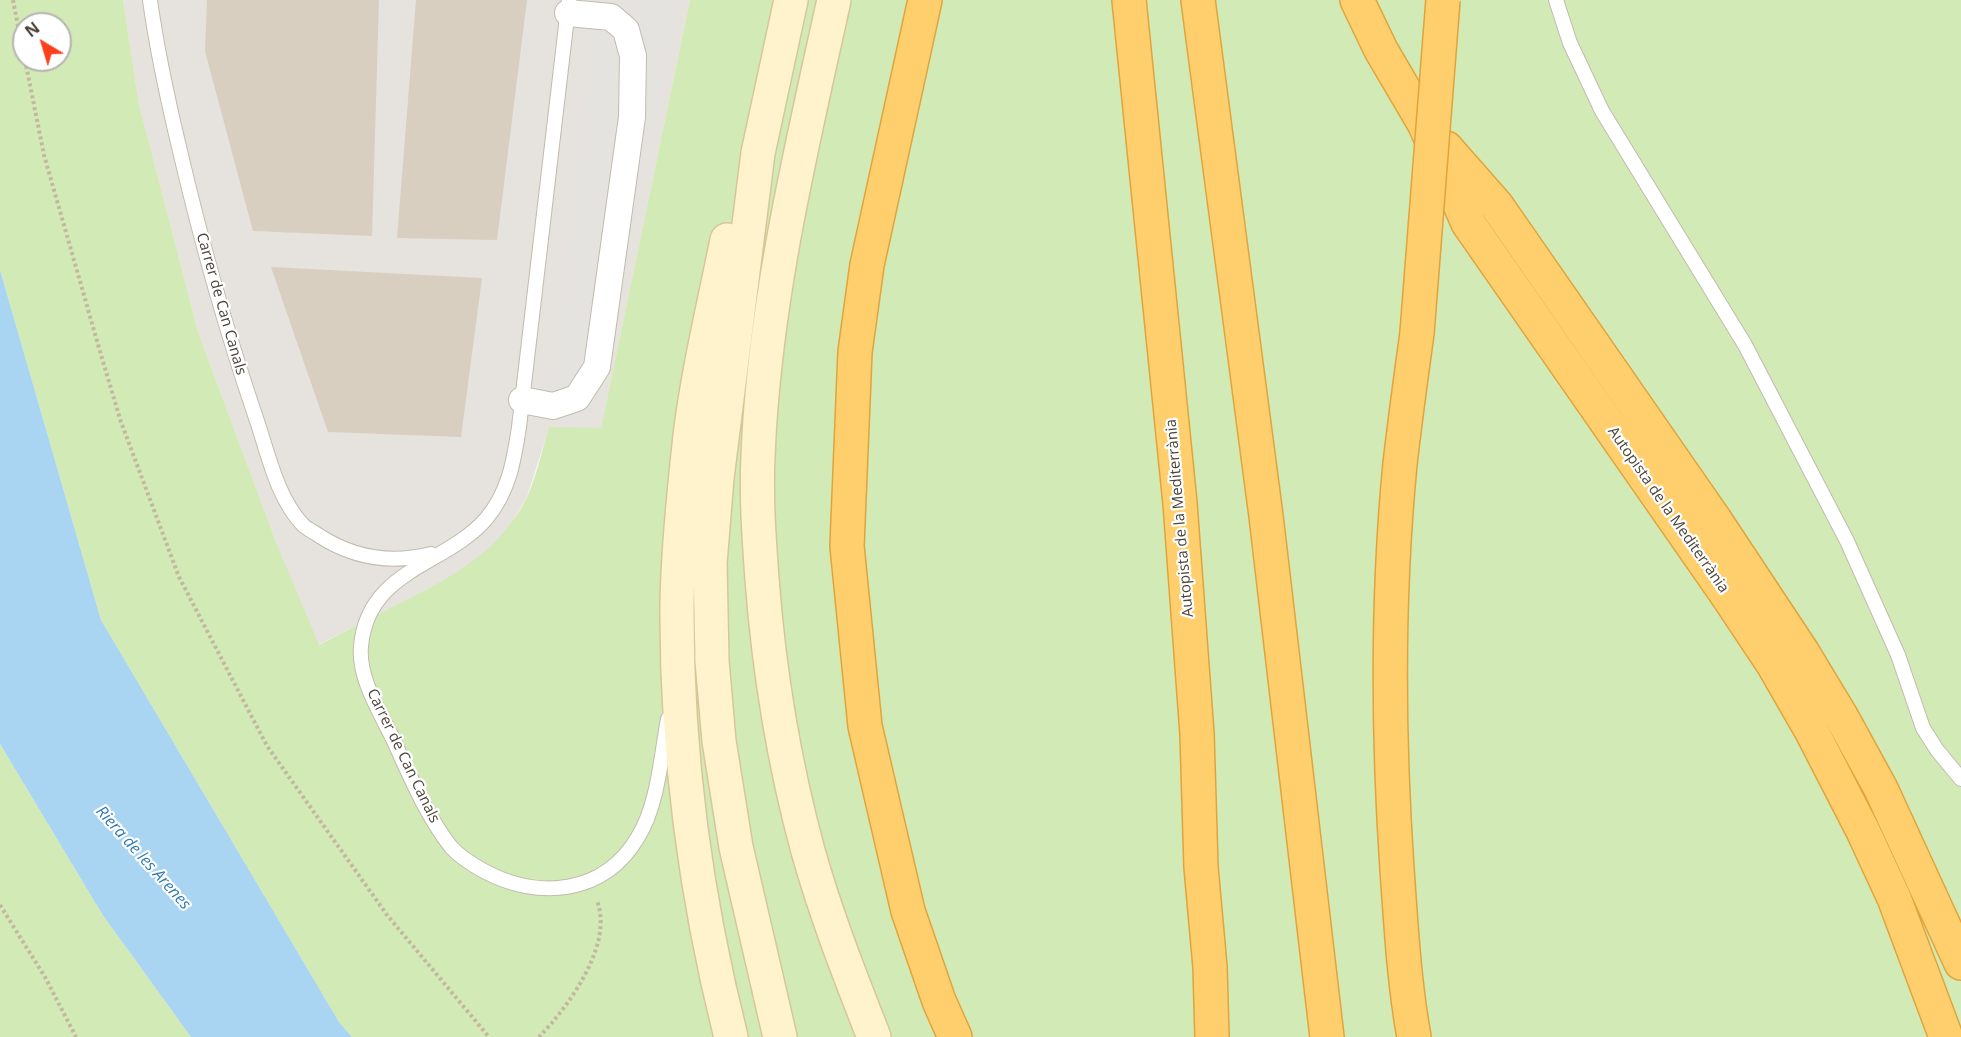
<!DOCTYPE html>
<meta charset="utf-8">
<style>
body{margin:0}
#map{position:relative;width:1961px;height:1037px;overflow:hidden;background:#f6f3ec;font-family:"Open Sans",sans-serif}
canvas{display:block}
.north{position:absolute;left:12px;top:12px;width:60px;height:60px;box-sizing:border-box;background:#fff;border:2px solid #b7b4b0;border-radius:50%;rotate:322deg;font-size:16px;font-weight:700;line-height:24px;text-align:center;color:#4b4439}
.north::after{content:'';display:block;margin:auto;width:21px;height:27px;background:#fc3f1d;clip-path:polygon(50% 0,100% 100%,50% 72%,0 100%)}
</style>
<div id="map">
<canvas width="1961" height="1037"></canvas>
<div class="north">N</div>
</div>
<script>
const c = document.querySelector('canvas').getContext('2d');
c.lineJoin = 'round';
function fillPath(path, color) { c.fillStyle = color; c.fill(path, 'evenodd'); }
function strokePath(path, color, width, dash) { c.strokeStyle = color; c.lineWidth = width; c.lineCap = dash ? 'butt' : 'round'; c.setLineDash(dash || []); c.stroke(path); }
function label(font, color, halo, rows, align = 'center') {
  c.font = font + ' "Open Sans",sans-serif'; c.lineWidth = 4.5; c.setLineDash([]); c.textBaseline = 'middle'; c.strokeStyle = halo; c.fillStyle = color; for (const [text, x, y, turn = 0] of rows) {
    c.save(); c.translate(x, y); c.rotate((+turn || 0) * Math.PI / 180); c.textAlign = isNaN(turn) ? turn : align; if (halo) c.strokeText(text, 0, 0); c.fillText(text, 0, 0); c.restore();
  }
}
fillPath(new Path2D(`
 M123,0H690L601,428H549L527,496L508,530L483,554L459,572L430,588L318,645L276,542L198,332L139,104Z`), '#e6e2dd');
fillPath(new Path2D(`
 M0,0H123L139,104L198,332L276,542L319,645C346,631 373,617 400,603C451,578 501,551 527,497C537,476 542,450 549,427L601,428L690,0H1961V1037H352L339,1022L101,620L0,270ZM24,24H60V60H24Z
 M0,744L102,914L191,1037H0Z`), '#d2eab5');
fillPath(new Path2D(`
 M645,0H681L592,413L549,410L596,3L628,11Z`), '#e5e3e0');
fillPath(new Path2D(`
 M0,270L101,620L339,1022L352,1037H191L102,914L0,744Z`), '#a9d4f2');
fillPath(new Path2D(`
 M207,0H379L372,236L253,231L205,51Z
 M416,0H527L497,240L397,238Z
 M271,267L482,278L461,437L328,432Z`), '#d8cfc1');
const service = new Path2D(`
 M150,0C157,51 168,101 180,151C201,241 226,330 256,418C268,453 277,498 303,525C307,529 314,532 318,535C353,558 391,564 431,554
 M569,0L519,427C514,460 509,492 486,519C445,566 368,569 361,646C358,678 380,712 393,739C410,776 426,815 451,847C459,856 473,865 484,871C538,900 604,895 638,837C658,805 661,756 668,719
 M1556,0L1570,43L1602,111L1745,345L1847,541L1898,655L1923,728L1937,750L1961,779`);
const minor = new Path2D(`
 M522,400L553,406L577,398L597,367L632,117L633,56L626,30L611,17L568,13`);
const secondary = new Path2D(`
 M834,0C801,150 764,302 758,456C756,497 759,538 762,579C769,671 784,763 808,851C826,915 850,976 874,1037
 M727,240C714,305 698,370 690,436C684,490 678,547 677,603C676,750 695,895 731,1037
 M780,1037L736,847L719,741L712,661L710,563L717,478L758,153L791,0`);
const motorway = new Path2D(`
 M925,0L867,265L855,352L847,546L865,726L908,911L939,1001L955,1037
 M1129,0L1180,503L1197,734L1201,867L1210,967L1212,1037
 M1198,0L1266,516L1327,1037
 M1357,0L1381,50L1425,125L1468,223L1727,595L1773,664L1811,730L1863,831L1894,898L1946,1037
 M1446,148L1497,206L1715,520L1803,653L1841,716L1881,789L1961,963
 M1414,1037C1404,982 1401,925 1397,869C1388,735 1387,598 1400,464C1405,420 1411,377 1417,333`);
strokePath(service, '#c2bbae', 16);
strokePath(minor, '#c2bbae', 28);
strokePath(secondary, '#d6c79b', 36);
strokePath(motorway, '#e0a43c', 36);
strokePath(new Path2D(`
 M13,0L24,57
 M25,60L44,155L101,355L121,422L179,577L267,746L387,915L489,1037
 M0,905L45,977L76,1037
 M539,1037C568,1007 614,945 597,901`), '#c4b79f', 4, [3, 3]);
strokePath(service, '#fff', 14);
strokePath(minor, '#fff', 26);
strokePath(secondary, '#fff3cd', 33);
strokePath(motorway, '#ffcf6e', 33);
const motorwayBridge = new Path2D(`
 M1417,333L1443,0`);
strokePath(motorwayBridge, '#e0a43c', 36, []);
strokePath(motorwayBridge, '#ffcf6e', 33);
label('15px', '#4b4439', '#fff', [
 ["Carrer de Can Canals",221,304,74],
 ["Autopista de la Mediterrània",1668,510,55],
 ["Autopista de la Mediterrània",1180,518,-95],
 ["Carrer de Can Canals",403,756,64]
]);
label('italic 16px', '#2e7ab2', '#fff', [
 ["Riera de les Arenes",143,858,48]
]);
</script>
